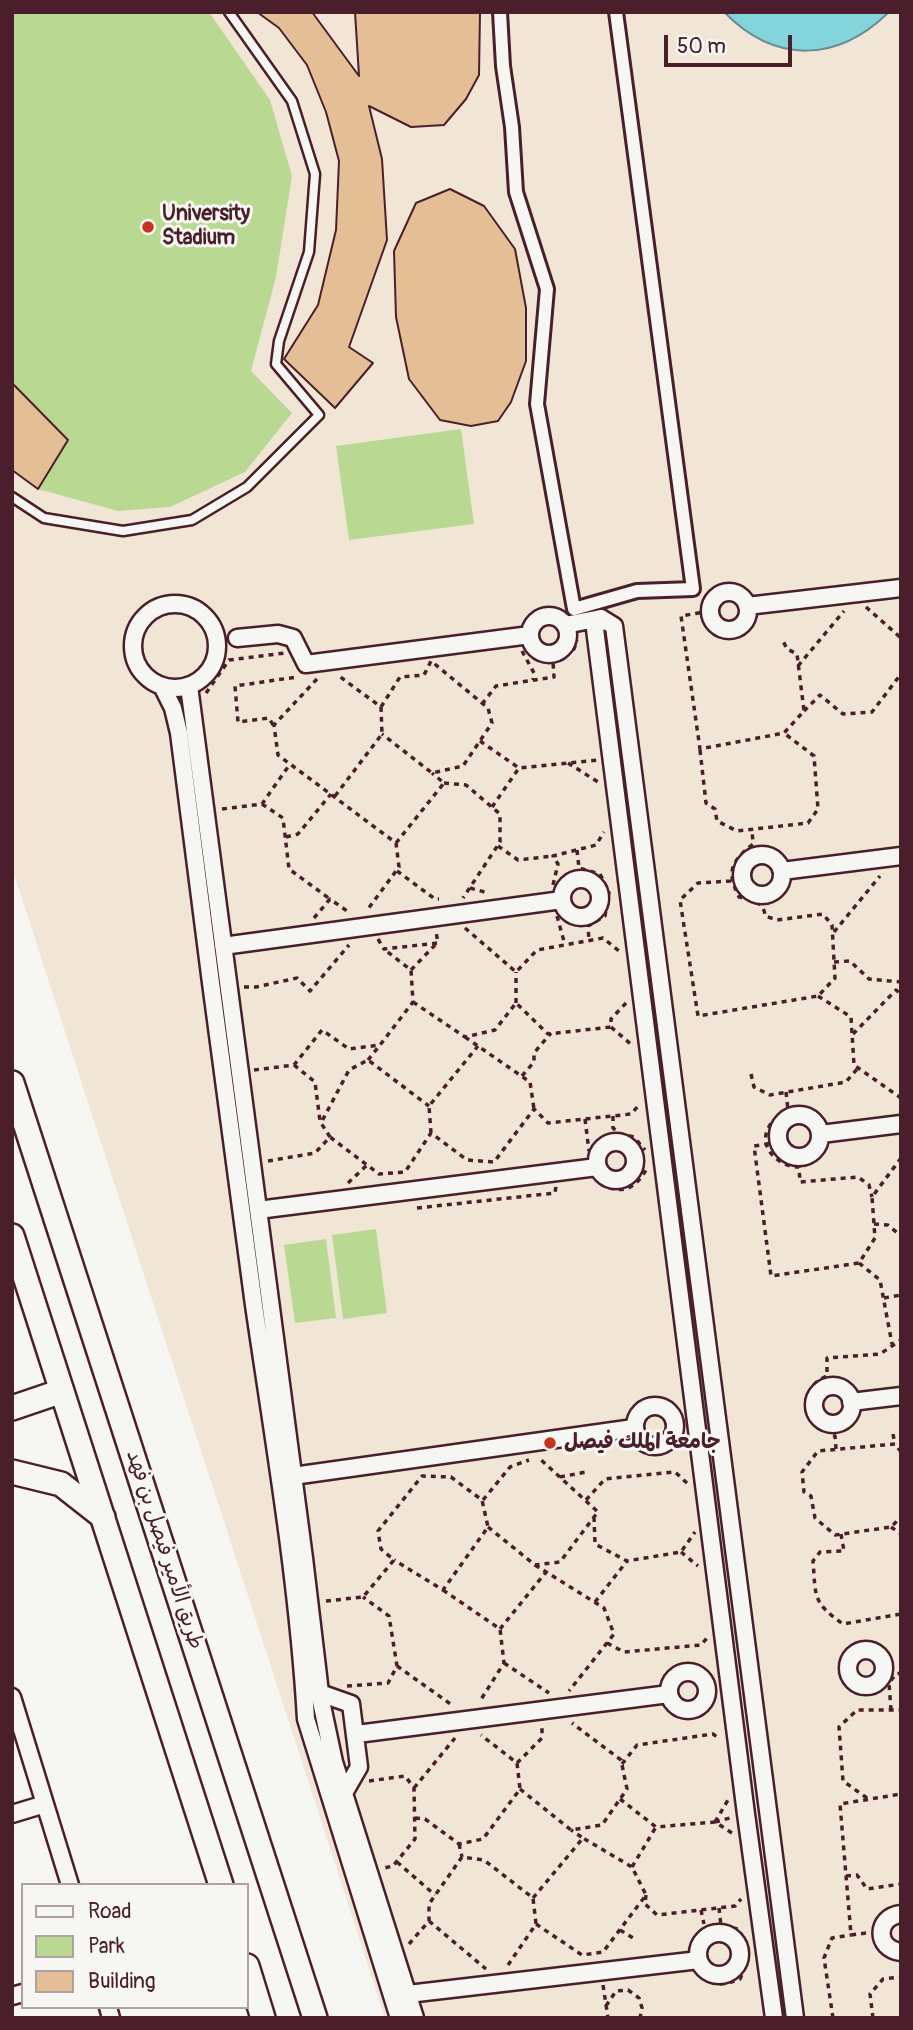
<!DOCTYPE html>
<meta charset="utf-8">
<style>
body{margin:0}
#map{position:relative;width:913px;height:2030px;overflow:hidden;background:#f6f6f2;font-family:Pangolin,sans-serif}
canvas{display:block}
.frame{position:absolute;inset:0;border:14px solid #4a1f2b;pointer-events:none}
.legend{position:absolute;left:21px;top:1883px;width:228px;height:126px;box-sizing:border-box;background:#f6f6f2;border:2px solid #b1a0a2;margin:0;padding:9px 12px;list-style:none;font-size:21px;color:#4a1f2b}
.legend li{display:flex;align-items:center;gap:14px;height:35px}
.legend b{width:35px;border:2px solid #b1a0a2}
.scale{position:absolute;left:664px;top:35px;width:128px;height:32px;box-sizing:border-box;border:4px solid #4a1f2b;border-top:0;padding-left:9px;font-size:21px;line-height:24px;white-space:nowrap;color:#4a1f2b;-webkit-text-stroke:5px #f6f6f2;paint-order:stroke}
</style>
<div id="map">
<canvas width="913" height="2030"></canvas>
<div class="frame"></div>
<ul class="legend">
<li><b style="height:9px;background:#f6f6f2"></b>Road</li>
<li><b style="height:19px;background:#b9d992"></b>Park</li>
<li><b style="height:19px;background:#e4bf95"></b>Building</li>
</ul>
<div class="scale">50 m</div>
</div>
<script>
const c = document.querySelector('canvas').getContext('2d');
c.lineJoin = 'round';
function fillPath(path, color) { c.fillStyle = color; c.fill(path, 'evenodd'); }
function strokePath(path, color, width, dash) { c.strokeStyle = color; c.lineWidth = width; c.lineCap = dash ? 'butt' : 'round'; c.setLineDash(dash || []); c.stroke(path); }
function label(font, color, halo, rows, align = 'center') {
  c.font = font + ' Pangolin,"Playpen Sans Arabic",sans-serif'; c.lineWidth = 6; c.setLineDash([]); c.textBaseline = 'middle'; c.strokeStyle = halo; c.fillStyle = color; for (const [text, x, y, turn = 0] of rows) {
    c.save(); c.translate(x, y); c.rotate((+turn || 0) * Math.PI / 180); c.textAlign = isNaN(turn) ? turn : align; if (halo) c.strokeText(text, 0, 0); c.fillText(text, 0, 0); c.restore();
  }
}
fillPath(new Path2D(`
 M12,12H901V2018H385L12,868Z`), '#f1e6d6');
fillPath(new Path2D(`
 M12,12H209L270,100L292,176L276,277L251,371L292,413L245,472L170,507L118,511L38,489L12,470Z
 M461,429L474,524L349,540L336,446Z
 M376,1229L387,1313L343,1319L332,1235Z
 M326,1239L336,1318L295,1323L284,1245Z`), '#b9d992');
const water = new Path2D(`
 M724,12H889C837,63 775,64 724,12Z`);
fillPath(water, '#83d5db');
strokePath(water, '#6c8c95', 2);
const building = new Path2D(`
 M257,12H312L359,76L355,12H480L479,75L466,99L444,125L411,127L369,106L382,159L387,240L349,347L373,363L335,408L284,359L318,305L336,230L339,161L326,112L307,65L279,28Z
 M450,189L484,206L515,249L526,308V361L511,402L498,421L471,426L440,420L409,379L396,317L394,251L416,203Z
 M12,383L68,440L38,489L12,470Z`);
fillPath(building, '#e4bf95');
strokePath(building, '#4a1f2b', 2);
const service = new Path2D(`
 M12,497L44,518L123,531L192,520L247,487L319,415L276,364L279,341L309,252L315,174L292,101L229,12`);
const pedestrian = new Path2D(`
 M500,12L503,66L512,127L516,192L547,289L537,404L574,609L637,591L693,589L616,12`);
const minor = new Path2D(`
 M710 611a19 19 0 1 1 38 0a19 19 0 1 1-38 0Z
 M133 646a42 42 0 1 1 84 0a42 42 0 1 1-84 0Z
 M747,606L901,588
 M530 635a19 19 0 1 1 38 0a19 19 0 1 1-38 0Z
 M565,625L601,618
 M237,638L278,634L293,638L306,664L530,635
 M162,686L173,708L179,733C203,924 228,1114 254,1305C274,1442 298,1580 306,1719L399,2018
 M189,686L304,1558L321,1701L334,1762L415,2018
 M742 875a20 20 0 1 1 40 0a20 20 0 1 1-40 0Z
 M782,871L901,856
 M562 898a19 19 0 1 1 38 0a19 19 0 1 1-38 0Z
 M223,946L562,900
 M778 1136a21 21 0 1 1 42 0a21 21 0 1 1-42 0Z
 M821,1134L901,1124
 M597 1161a19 19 0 1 1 38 0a19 19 0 1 1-38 0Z
 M258,1210L597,1167
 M814 1405a19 19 0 1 1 38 0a19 19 0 1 1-38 0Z
 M851,1402L901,1396
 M635 1426a20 20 0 1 1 40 0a20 20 0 1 1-40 0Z
 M293,1476L634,1428
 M848 1668a18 18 0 1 1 36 0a18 18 0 1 1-36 0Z
 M669 1691a19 19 0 1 1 38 0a19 19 0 1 1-38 0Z
 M320,1693L351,1704L359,1767L344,1793
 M12,1697L70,1885
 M357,1734L669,1694
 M12,1814L45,1804
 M901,1914C875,1917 875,1949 901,1952
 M698 1954a21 21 0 1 1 42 0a21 21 0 1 1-42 0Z
 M408,1994L699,1960
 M12,1996L23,1993
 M108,2007L111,2018
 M774,2018L746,1814L595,629L601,618L614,626L795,2018`);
const secondary = new Path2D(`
 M12,1083L315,2018
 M12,1236L221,1885
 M12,1408L62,1391
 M12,1472L61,1484L103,1517
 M247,1966L263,2018`);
strokePath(service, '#4a1f2b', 13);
strokePath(pedestrian, '#4a1f2b', 18);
strokePath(minor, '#4a1f2b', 21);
strokePath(secondary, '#4a1f2b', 28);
strokePath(new Path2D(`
 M866,607L901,638
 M710,611L681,616L700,749L784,733L804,711L797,654L787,649L783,641
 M522,651L534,673L533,680
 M798,666L844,611
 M317,679L274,725L278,755L396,843L399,867L368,909
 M206,693L229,660L285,653
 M482,704L496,686L554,677L553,662L574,649L577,640
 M381,707L400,677L424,675L431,661L488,708L492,723L463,766L432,773L382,734
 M804,711L820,695L843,714L872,712L901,674
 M273,725L269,718L238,722L235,686L297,677
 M480,741L519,768L598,760
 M700,750L706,803L715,809L717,821L737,831L808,823L818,809L814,756L784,733
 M568,763L598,782
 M444,783L466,785L500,814V842L463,898
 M335,796L382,734L381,707L339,676
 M262,804L283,818L289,869L330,899
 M492,807L519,768
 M222,809L262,804L290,764
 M286,837L298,834L331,794
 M396,843L444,783L432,773
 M498,846L518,860L553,856
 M577,850L579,868L600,874L609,892L605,916L588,926L589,941
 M397,871L435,899H439
 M731,881L698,883L680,900L698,1016L818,996L835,978L832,925L823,914L777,920L765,916C764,901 751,900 739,897C726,871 731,862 753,844L752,829
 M553,885L558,864L553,856L596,845L604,832
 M470,888L488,893
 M557,916L565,945
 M314,918L330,899L350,913
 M465,928L516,972L537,950L603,938L619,951
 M834,932L880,876
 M378,939L384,949L438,943L436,932
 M834,962L850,961L869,979L901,982
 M411,970L436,944
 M244,987H256L297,978L310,991L349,945
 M818,996L851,1017L854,1065L901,1098
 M413,1002L465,1037L495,1030L516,1003L548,1034L611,1027
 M516,1003V972
 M626,1003L611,1019V1027L633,1046
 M853,1034L896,990L901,994
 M465,1037L530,1082L534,1109
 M368,1060L380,1045
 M294,1065L315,1082L320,1121
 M254,1070L294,1065L322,1030L349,1049L380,1045L413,1002L411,970L385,950
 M751,1074L754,1087L770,1095L846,1082L858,1068
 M522,1076L534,1062V1053L551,1033
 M786,1092L788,1110C782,1114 774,1119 770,1125C756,1146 778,1167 799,1167L800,1182L858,1177L869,1185L872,1197
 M613,1116V1128L621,1134L634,1137L645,1150
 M585,1119L589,1151
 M431,1133L429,1106L478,1046
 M330,1137L321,1123L349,1070L368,1060L429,1106
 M779,1142L754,1146L771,1276L859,1263L875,1238L872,1197L901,1158
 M268,1161L315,1153L330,1137L379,1174L405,1172L431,1133L467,1160L494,1162L534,1109L548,1123L631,1114L640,1104
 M348,1183L367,1165
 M600,1183C621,1196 636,1189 647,1168
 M417,1208L555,1193L556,1186
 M874,1224L888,1225L901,1236
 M859,1263L880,1280L892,1344
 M884,1298L901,1295
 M893,1434L895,1444
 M836,1449L835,1436C819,1427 798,1415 808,1395C813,1384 816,1381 827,1376V1358L880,1354L901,1340
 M901,1452L895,1444L818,1451L802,1472L804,1492L811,1496L815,1518L835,1535L891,1527L901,1517
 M560,1477L586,1472
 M483,1500L510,1467L529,1460
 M586,1500L605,1479L675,1472L688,1484
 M594,1517L595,1544L627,1561L681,1552L695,1532
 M488,1527L535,1565L560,1562L594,1517L598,1512L539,1458
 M891,1527L901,1534
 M841,1534L844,1551L820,1552L813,1561C816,1597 812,1602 843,1624L901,1614
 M681,1552L698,1566
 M535,1565L604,1608L614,1634L569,1691
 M443,1590L500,1629L504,1663L480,1701
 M326,1601L363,1597L394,1560L381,1549L378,1531L422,1476L451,1477L482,1500L488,1527L443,1590L394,1560
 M595,1602L627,1561
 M500,1629L546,1572
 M607,1643L624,1652L701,1645L707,1638
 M504,1663L549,1693
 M397,1666L452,1705
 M347,1686L388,1683L397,1666L389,1616L363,1597
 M891,1710L889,1683L896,1674L901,1673
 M517,1763L542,1738V1724
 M622,1764L637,1745L713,1734L720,1739
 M369,1781L405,1776L414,1788L415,1839L393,1866L384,1868
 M414,1788L455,1738
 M520,1789L571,1830L602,1825L627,1789L621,1760L572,1723
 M867,1798L843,1781L839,1727L857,1710H901
 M620,1799L656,1827L715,1822L732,1833
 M415,1818L425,1819L459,1844L483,1839L520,1789L517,1763L481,1735
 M715,1822L728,1800
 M715,1822L730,1818
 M459,1844L462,1857
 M397,1862L435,1895
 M632,1867L656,1827
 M846,1876L857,1875L867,1889L901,1884
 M646,1895L645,1904L657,1915L735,1906L741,1899
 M533,1898L583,1838L571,1830
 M719,1908L721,1926L738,1929L746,1942
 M701,1910L704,1924
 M429,1921L486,1969
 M536,1924L582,1955L603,1952L646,1895L632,1867L583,1838
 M620,1930L633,1938
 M866,1933L851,1935L840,1804L901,1794
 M409,1944L429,1921V1904L462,1857L484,1860L533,1898L536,1924L506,1968
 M702,1976C716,1987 724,1985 740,1979L748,1960
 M603,1985L608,2018
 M606,2006L616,1991L628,1990L639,1998L642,2008L640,2018
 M833,2018L824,1958L832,1938L851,1935
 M873,2018L870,1994L883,1979L901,1977`), '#4a1f2b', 3.5, [5, 5]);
strokePath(service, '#f6f6f2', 8);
strokePath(pedestrian, '#f6f6f2', 12);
strokePath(minor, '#f6f6f2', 16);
strokePath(secondary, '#f6f6f2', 23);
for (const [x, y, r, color] of [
 [148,227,7,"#c8321e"],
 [550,1443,7,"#c8321e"]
]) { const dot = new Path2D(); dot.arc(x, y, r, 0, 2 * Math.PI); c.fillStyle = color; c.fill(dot); strokePath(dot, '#f6f6f2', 2.5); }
label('bold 21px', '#4a1f2b', '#f6f6f2', [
 ["University",162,215],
 ["Stadium",162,239],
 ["جامعة الملك فيصل",564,1443]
], 'left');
label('21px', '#4a1f2b', '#f6f6f2', [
 ["طريق الأمير فيصل بن فهد",164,1550,72]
]);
</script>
